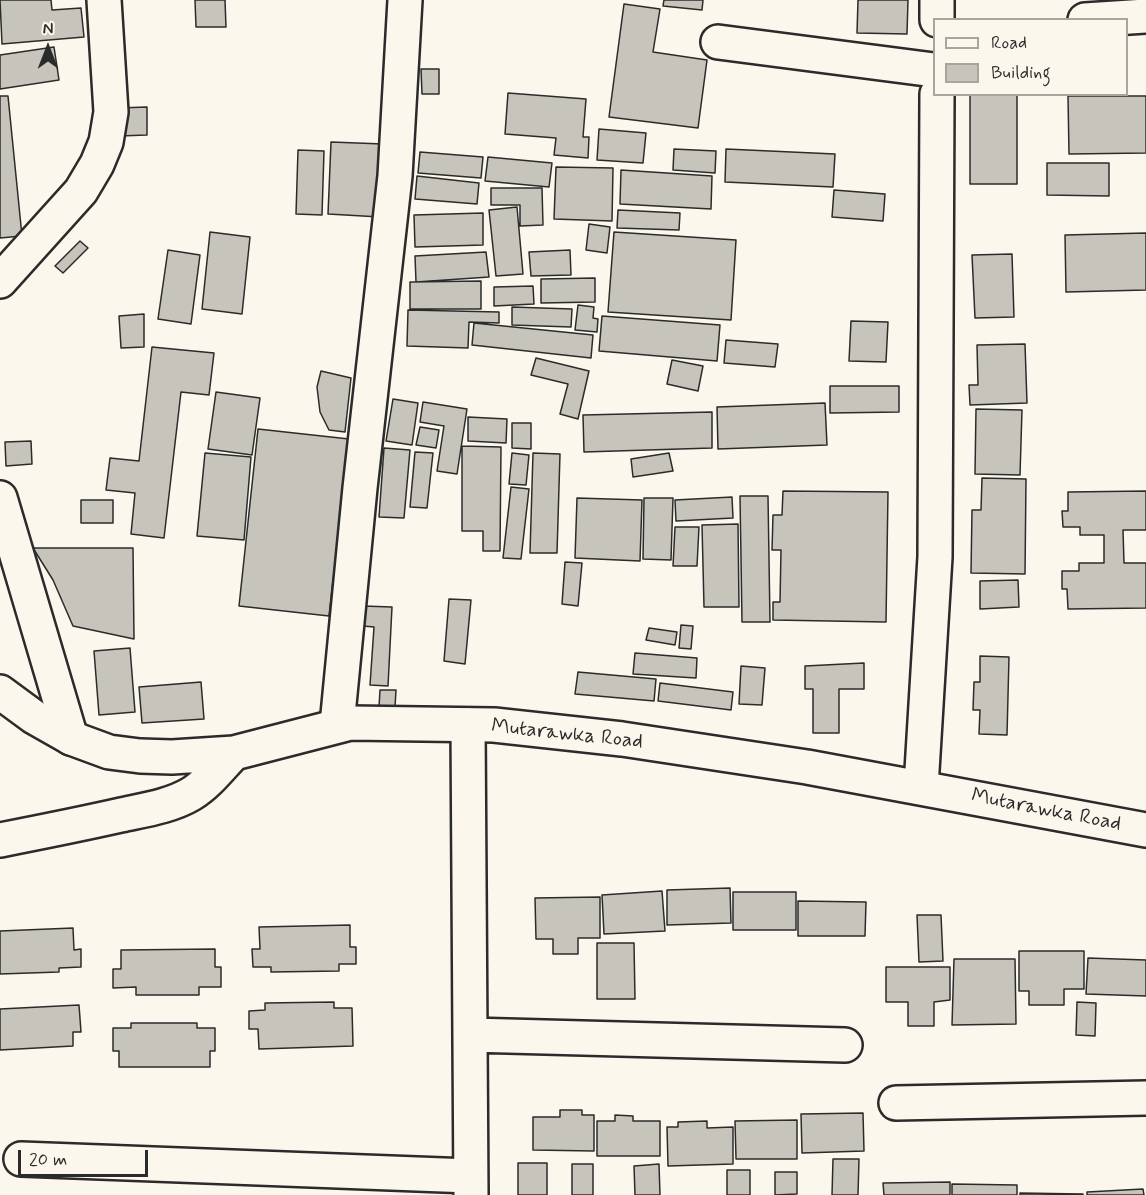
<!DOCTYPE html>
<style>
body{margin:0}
#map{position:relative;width:1146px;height:1195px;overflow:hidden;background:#fbf7ec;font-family:Mynerve,sans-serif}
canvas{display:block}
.legend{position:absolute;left:933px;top:18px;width:195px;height:78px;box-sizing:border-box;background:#fbf7ec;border:2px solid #a8a59f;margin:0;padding:8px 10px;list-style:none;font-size:18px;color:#2b2b2b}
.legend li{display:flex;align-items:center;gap:12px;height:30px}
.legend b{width:30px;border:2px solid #a8a59f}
.north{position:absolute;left:18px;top:18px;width:60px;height:60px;-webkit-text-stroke:4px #fbf7ec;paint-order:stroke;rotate:0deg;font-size:16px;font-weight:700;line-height:24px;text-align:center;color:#2b2b2b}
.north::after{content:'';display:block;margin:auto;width:21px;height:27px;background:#2b2b2b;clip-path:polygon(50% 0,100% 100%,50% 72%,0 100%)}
.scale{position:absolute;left:18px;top:1150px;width:130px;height:27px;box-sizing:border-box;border:3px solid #2b2b2b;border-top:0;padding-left:8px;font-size:18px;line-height:21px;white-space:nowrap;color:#2b2b2b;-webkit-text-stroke:4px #fbf7ec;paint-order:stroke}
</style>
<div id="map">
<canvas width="1146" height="1195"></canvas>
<ul class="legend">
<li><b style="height:8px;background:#fbf7ec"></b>Road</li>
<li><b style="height:16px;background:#c7c4bc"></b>Building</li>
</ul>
<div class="north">N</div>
<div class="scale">20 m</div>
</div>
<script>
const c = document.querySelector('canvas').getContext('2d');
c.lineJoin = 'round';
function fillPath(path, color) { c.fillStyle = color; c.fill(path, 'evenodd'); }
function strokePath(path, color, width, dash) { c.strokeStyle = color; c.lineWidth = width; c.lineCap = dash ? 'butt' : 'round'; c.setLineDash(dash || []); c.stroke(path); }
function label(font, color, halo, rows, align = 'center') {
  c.font = font + ' Mynerve,sans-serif'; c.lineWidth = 4.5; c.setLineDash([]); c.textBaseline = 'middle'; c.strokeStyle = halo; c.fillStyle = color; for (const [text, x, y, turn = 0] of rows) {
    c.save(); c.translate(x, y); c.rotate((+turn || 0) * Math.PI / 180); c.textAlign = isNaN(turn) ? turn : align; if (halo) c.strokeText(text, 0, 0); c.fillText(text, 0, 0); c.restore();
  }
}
const building = new Path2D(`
 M0,0H51L52,10L81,8L84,37L2,44Z
 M195,0H225L226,27H196Z
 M664,0H703L702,10L663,6Z
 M858,0H908L907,34L857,33Z
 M624,4L660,9L653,52L707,60L698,128L609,117Z
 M54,47L59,80L0,89V55Z
 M421,69H439V94H422Z
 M508,93L586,99L583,137H589L588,158L554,155L556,138L505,134Z
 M970,94H1017V184H970Z
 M0,96H8L22,236L0,238Z
 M1068,96H1146V153L1069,154Z
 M147,107V135L119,136L118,108Z
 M599,129L646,133L643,163L597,160Z
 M331,142L383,144L380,217L328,214Z
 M674,149L716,151L715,173L673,170Z
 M726,149L835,154L833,187L725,182Z
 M298,150L324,151L322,215L296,214Z
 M420,152L483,157L481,178L418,173Z
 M488,157L552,163L549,187L485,181Z
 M1047,163H1109V196L1047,195Z
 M556,167L613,168L612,221L554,219Z
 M621,170L712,176L711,209L620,204Z
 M417,176L479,183L477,204L415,199Z
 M491,188H542L543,225L520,226V205H491Z
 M834,190L885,194L883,221L832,217Z
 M517,207L523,274L496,276L489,210Z
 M618,210L680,213L679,230L617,228Z
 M483,213V245L415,247L414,215Z
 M589,224L610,227L607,253L586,250Z
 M210,232L250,237L242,314L202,309Z
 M614,232L736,240L731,320L608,312Z
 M1146,233V290L1066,292L1065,235Z
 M80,241L88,248L63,273L55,266Z
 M168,250L200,255L191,324L158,319Z
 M570,250L571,275L531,276L529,252Z
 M486,252L489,277L416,282L415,256Z
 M1012,254L1014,317L975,318L972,255Z
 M595,278V302L541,303V279Z
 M481,281V309H410V282Z
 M533,286L534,304L494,306V287Z
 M578,305L594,307L593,318L598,319L597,332L575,330Z
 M512,307L572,309L571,327L512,325Z
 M408,310L499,312V323L469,322L468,348L407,346Z
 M144,314V347L121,348L119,316Z
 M602,316L720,325L717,361L599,351Z
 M851,321L888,322L886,362L849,361Z
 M474,323L593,335L591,358L472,345Z
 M726,340L778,344L775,367L724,363Z
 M1025,344L1027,403L970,405L969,385H978L977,345Z
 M152,347L214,353L209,395L181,392L164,538L131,534L135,493L106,490L110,458L139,461Z
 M536,358L589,371L578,419L560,414L568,384L531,375Z
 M672,360L703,366L698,391L667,384Z
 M321,371L351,378L345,432L329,430L320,412L317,387Z
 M830,386H899V412L830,413Z
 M216,392L260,398L252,455L208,449Z
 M393,399L418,403L412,445L386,441Z
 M423,402L467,409L457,474L437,471L444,426L420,422Z
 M825,403L827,445L718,449L717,407Z
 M976,409L1022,410L1020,475L975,474Z
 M712,412V448L584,452L583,415Z
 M468,417L507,419L506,443L468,441Z
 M512,423H531V449L512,448Z
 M420,427L439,430L436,448L416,445Z
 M258,429L349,439L329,616L239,606Z
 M31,441L32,464L6,466L5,442Z
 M462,446L501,447L500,551H483V531H462Z
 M384,448L410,450L404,518L379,517Z
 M415,452L433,453L427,508L410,507Z
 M205,453L251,457L244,540L197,536Z
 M512,453L529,455L526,485L509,484Z
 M533,453L560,454L557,553H530Z
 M669,453L673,471L633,477L631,459Z
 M982,478L1026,479L1025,574L971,573L972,510H981Z
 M511,487L529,489L521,559L503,558Z
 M783,491L888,492L886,622L773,620V602H780L781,550H772L773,515H782Z
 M1146,491V530H1123L1124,563H1146V608L1068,609L1067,589H1062V571H1079V563H1104V535H1080V527H1063L1062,511H1068V492Z
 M740,496H768L770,622H742Z
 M732,497L733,518L676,521L675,500Z
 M577,498L642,500L640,561L575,558Z
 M644,498H673L671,560L643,559Z
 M81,500H113V523H81Z
 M738,524L739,607H704L702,525Z
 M675,527H699L697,566H673Z
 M33,548H133L134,639L73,626L53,580Z
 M565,562L582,563L578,606L562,604Z
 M1018,580L1019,607L980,609V581Z
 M449,599L471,600L465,664L444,661Z
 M363,606L392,607L388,686L370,685L374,627L363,626Z
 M681,625L693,626L691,649L679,648Z
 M649,628L677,632L675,645L646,640Z
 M130,648L135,712L99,715L94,651Z
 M635,653L697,658L696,678L633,674Z
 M980,656L1009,657L1007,735L979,734L980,710H973L974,682H980Z
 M864,663V689H839V733H813V689H805V666Z
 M741,666L765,668L762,705L739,704Z
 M578,672L656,679L654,701L575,694Z
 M201,682L204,719L142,723L139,687Z
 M660,683L733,692L731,710L658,701Z
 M380,690H396L395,707H379Z
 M730,888L731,923L667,925V890Z
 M662,891L665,931L604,934L602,895Z
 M733,892H796V930H733Z
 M600,897V938H578V954H553V939H536L535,898Z
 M798,901L866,902L865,936H798Z
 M917,915H941L943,961L919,962Z
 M350,925V947H356V964H339V971L271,972V967H253L252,949H260L259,927Z
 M73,928L74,950L81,949V967L59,968V972L0,974V931Z
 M597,943H634L635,999H597Z
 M215,949V967H221V987H199V995H136V987L113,988V969H121V950Z
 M1019,951H1084V989H1064V1005H1029V991H1019Z
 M1088,958L1146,960V996L1086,994Z
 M954,959H1015L1016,1024L952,1025Z
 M886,967H950V1000L934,1002V1026H908V1002H886Z
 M334,1002V1008H352L353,1046L259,1049L258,1029H249V1011L265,1010V1003Z
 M1077,1002L1096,1003L1095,1036L1076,1035Z
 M79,1005L81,1032H73V1046L0,1050V1009Z
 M131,1023H197V1028H215V1051H210V1067H119V1051H113V1028H131Z
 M560,1110H582V1115H594V1151L533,1150V1117H560Z
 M863,1113L864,1151L802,1153L801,1114Z
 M615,1115L633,1116V1121H660V1156H597V1121H615Z
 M797,1120V1159H736L735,1121Z
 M707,1121V1128L733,1127V1164L668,1166L667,1127H678V1122Z
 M833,1159H859L858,1195H832Z
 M518,1163H547V1195H518Z
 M572,1164H593V1195H572Z
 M659,1164L660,1195H635L634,1166Z
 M727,1170H750V1195H727Z
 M775,1172H797V1194L775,1195Z
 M950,1182V1195H884L883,1183Z
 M952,1184L1017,1185V1195H952Z
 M1143,1189L1144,1195H1087V1192Z
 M1020,1193L1083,1194V1195H1020Z`);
fillPath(building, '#c7c4bc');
strokePath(building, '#2b2b2b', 1.5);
const minor = new Path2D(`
 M937,0V20
 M1085,20L1146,16
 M718,42L934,70
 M0,281L81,191L97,164L106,142L111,112L104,0
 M0,498L71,738
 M337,725L360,488L395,176L405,0
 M468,725L471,1195
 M921,787L935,557L937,94
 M470,1035L845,1045
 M896,1103L1146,1098
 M21,1159L470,1176`);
const tertiary = new Path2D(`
 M0,692L34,717L71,738L109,752L140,756L172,757L234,753L350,723L494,725L622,739L807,767L1146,830
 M0,840C41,832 81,824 121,815C144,810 171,806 191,794C208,784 221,766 234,753`);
strokePath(minor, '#2b2b2b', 38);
strokePath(tertiary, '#2b2b2b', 38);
strokePath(minor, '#fbf7ec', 33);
strokePath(tertiary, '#fbf7ec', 33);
label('21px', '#2b2b2b', '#fbf7ec', [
 ["Mutarawka Road",567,735,6],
 ["Mutarawka Road",1046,811,11]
]);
</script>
